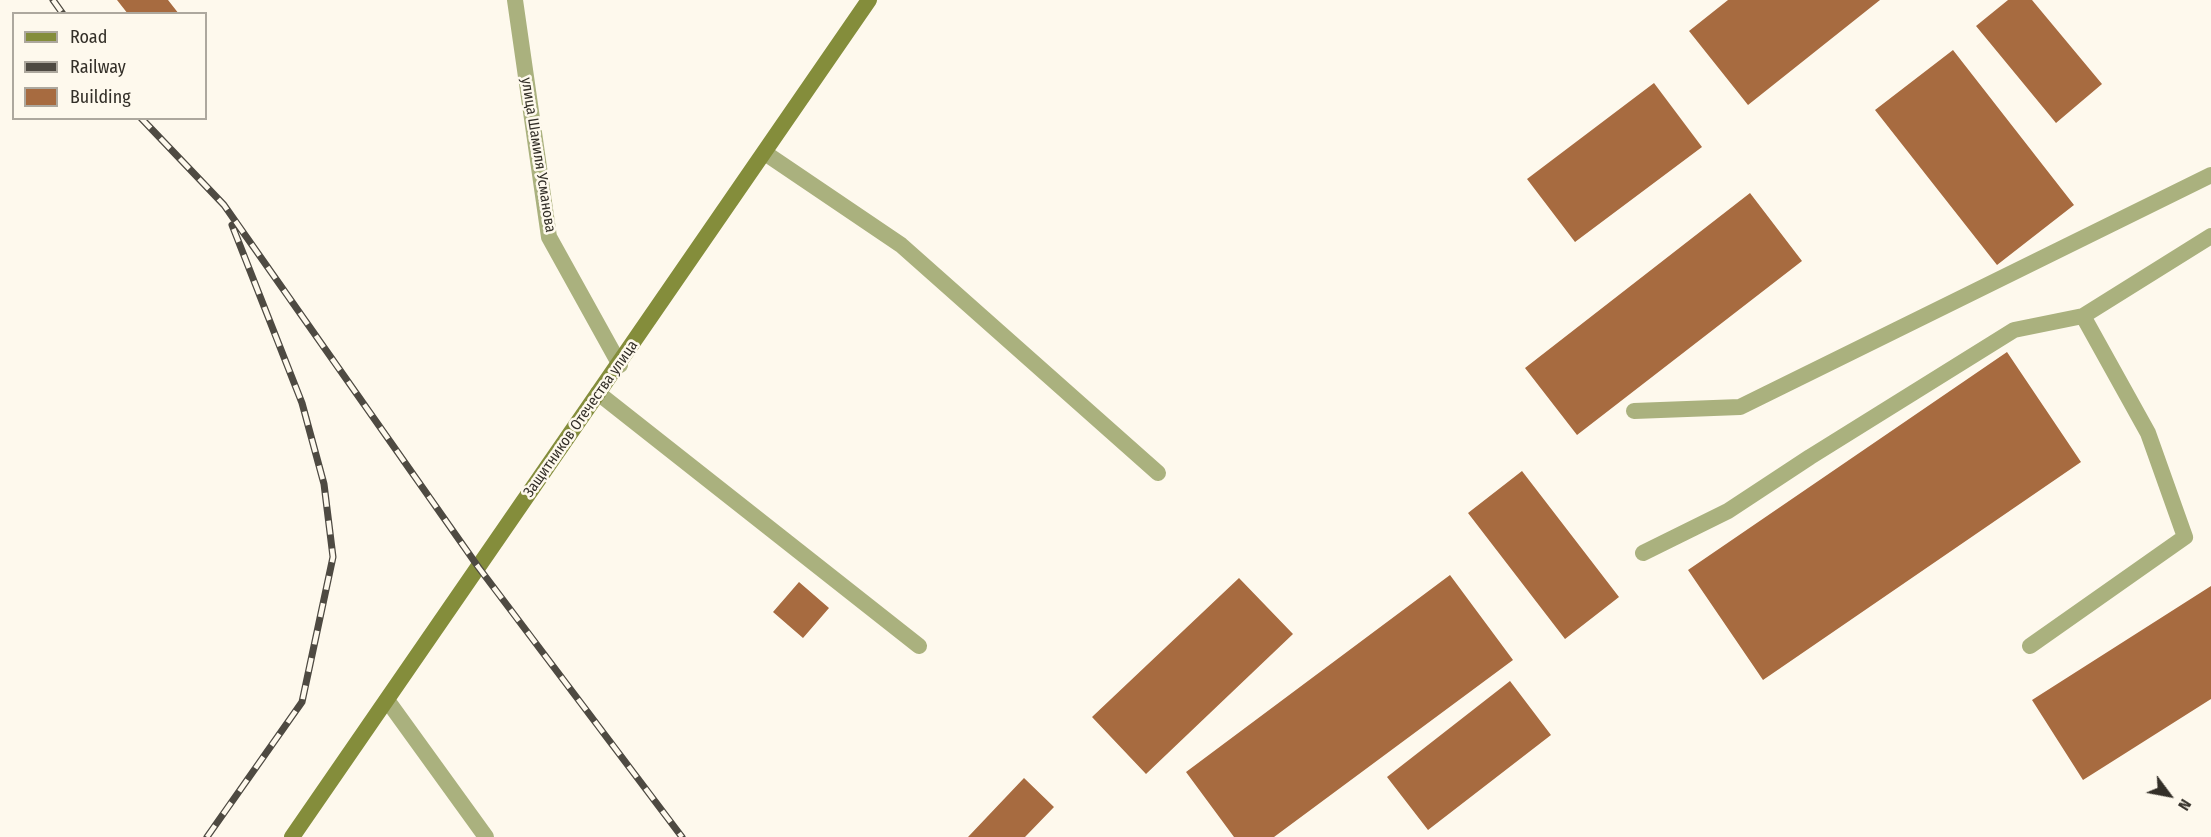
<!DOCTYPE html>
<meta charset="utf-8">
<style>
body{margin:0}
#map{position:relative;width:2211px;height:837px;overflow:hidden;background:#fef9ed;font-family:"Fira Sans Condensed",sans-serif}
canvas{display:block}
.legend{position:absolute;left:12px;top:12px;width:195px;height:108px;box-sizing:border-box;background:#fef9ed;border:2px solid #ada89e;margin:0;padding:8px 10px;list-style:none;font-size:18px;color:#332f28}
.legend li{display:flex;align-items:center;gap:12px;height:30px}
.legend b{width:30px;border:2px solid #ada89e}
.north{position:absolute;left:2139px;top:765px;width:60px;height:60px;-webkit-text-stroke:4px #fef9ed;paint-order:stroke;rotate:122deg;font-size:16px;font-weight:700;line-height:24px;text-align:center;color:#332f28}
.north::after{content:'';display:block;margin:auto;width:21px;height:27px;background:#332f28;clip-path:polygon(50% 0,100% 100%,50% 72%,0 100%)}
</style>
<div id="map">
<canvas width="2211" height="837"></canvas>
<ul class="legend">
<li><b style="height:8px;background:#848d3b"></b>Road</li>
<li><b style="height:8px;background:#4e4a42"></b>Railway</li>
<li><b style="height:16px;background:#a76b40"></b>Building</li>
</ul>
<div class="north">N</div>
</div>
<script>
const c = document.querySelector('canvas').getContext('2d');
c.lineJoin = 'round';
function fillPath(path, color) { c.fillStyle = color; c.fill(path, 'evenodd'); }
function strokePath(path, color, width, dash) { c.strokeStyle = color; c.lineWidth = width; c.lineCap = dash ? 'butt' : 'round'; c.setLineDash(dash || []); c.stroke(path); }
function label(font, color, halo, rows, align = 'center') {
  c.font = font + ' "Fira Sans Condensed",sans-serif'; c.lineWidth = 5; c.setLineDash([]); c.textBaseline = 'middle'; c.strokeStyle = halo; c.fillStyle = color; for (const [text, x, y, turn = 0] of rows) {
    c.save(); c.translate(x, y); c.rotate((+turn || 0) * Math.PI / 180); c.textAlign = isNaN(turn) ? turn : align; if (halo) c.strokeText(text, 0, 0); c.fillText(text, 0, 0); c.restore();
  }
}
fillPath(new Path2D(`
 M117,0H168L179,14H128Z
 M1728,0H1880L1748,105L1689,31Z
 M2008,0H2032L2102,84L2056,123L1976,26Z
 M1953,50L2074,205L1997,265L1875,110Z
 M1654,83L1702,147L1575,242L1527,179Z
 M1750,193L1802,261L1577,435L1525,368Z
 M2007,352L2081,462L1763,680L1688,570Z
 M1522,471L1619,597L1565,639L1468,513Z
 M1450,575L1513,660L1274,837H1234L1186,772Z
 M1239,578L1293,634L1146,774L1092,717Z
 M799,582L829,608L803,638L773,612Z
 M2211,586V699L2083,780L2032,700Z
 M1510,681L1551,735L1428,830L1387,777Z
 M1024,778L1054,807L1025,837H968Z`), '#a76b40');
strokePath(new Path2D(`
 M765,153L901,245L1158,473
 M598,393L919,646
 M1634,411L1740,407L2211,175
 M1643,553L1728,511L1810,457L2014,330L2083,316L2211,236
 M2030,646L2185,537L2148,433L2083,316
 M387,700L486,837`), '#aab17e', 16);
strokePath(new Path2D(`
 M515,0L549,237L620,365`), '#aab17e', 16);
strokePath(new Path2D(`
 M292,837L869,0`), '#848d3b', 16);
const rail = new Path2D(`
 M53,0L63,14
 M141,118L224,205L479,568L682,837
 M207,837L302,702L333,557L324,484L302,403L232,225`);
strokePath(rail, '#4e4a42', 7);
strokePath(rail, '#fef9ed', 4.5, [14]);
label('15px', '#332f28', '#fef9ed', [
 ["улица Шамиля Усманова",538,155,81],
 ["Защитников Отечества улица",581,419,-55]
]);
</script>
